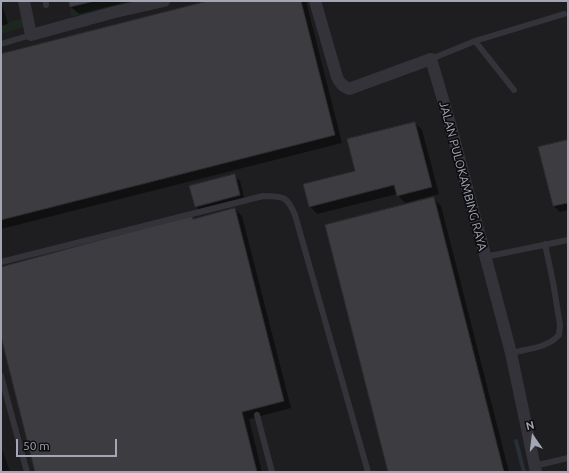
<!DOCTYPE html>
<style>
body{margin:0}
#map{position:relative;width:569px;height:473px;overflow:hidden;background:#121214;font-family:Ubuntu,sans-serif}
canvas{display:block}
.frame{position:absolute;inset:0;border:2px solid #a3a6b4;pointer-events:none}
.north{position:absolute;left:513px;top:417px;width:40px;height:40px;-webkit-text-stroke:3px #0d0d0f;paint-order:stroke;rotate:346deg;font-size:11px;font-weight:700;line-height:16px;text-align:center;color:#a3a6b4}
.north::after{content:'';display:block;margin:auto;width:14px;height:18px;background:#a3a6b4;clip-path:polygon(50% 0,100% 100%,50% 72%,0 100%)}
.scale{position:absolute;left:16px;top:439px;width:101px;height:18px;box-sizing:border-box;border:2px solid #a3a6b4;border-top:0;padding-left:5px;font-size:12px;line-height:14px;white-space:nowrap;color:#a3a6b4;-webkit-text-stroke:3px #0d0d0f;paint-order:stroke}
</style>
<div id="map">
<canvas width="569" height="473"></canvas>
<div class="frame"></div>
<div class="north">N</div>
<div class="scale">50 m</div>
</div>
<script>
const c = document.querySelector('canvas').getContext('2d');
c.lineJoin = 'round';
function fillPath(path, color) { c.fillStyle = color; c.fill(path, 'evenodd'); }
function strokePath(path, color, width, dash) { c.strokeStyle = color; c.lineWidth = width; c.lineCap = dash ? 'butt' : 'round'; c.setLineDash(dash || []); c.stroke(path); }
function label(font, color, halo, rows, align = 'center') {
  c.font = font + ' Ubuntu,sans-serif'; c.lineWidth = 3.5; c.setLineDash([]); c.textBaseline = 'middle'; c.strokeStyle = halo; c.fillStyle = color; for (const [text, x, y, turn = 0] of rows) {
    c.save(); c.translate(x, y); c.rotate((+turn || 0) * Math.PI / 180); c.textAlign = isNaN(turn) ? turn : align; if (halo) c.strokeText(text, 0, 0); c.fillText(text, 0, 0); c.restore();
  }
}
fillPath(new Path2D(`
 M1,1H568V472H10L1,446Z`), '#1e1e21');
fillPath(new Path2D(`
 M103,1H135L71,17L70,10Z
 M23,18L26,26L1,34V31L2,30L1,25Z`), '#1e2620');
fillPath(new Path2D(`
 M1,1L8,24L1,26Z
 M70,1H131L79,14L71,7Z
 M212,1H306L342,143L1,229V55Z
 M415,123L422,130L439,194L405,203L397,194L317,214L310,206L356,172Z
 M567,141L568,142V210L560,212L554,206L540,148Z
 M234,175L240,181L245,201L201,212L196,206Z
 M434,199L441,206L509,472H389Z
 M235,209L242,216L291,408L249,419L262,472H36L1,333V268L191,216L194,219Z`), '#0007');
strokePath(new Path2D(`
 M516,441L524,472`), '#282f37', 4);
const building = new Path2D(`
 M69,1H95L70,7Z
 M208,1H301L335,135L1,220V54Z
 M415,122L432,187L397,196L394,185L309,207L303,184L355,171L347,139Z
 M567,140L568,144V203L553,206L538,147Z
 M235,174L240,195L195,207L189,186Z
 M434,197L504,472H388L325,225Z
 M235,208L284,401L242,412L257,472H35L1,337V267L192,215L193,219Z`);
fillPath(building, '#3c3c41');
strokePath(building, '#2c2c30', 1);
strokePath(new Path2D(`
 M46,1V5
 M475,41L564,14
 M1,44L31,35
 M431,59L475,41L514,90
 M485,257L568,240
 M1,262L263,196C283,197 286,194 295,215L368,472
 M511,353C528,349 547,348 559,335L560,325L553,282L545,244
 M1,376L27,472
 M257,415L272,472
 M534,466L568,458`), '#333339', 6);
strokePath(new Path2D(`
 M24,1L31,35L115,12L164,1
 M315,1L337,77C340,84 343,86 349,89L431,59L451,127L511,353L536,472`), '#333339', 12);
label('12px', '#a3a6b4', '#0d0d0f', [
 ["JALAN PULOKAMBING RAYA",463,176,75]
]);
</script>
